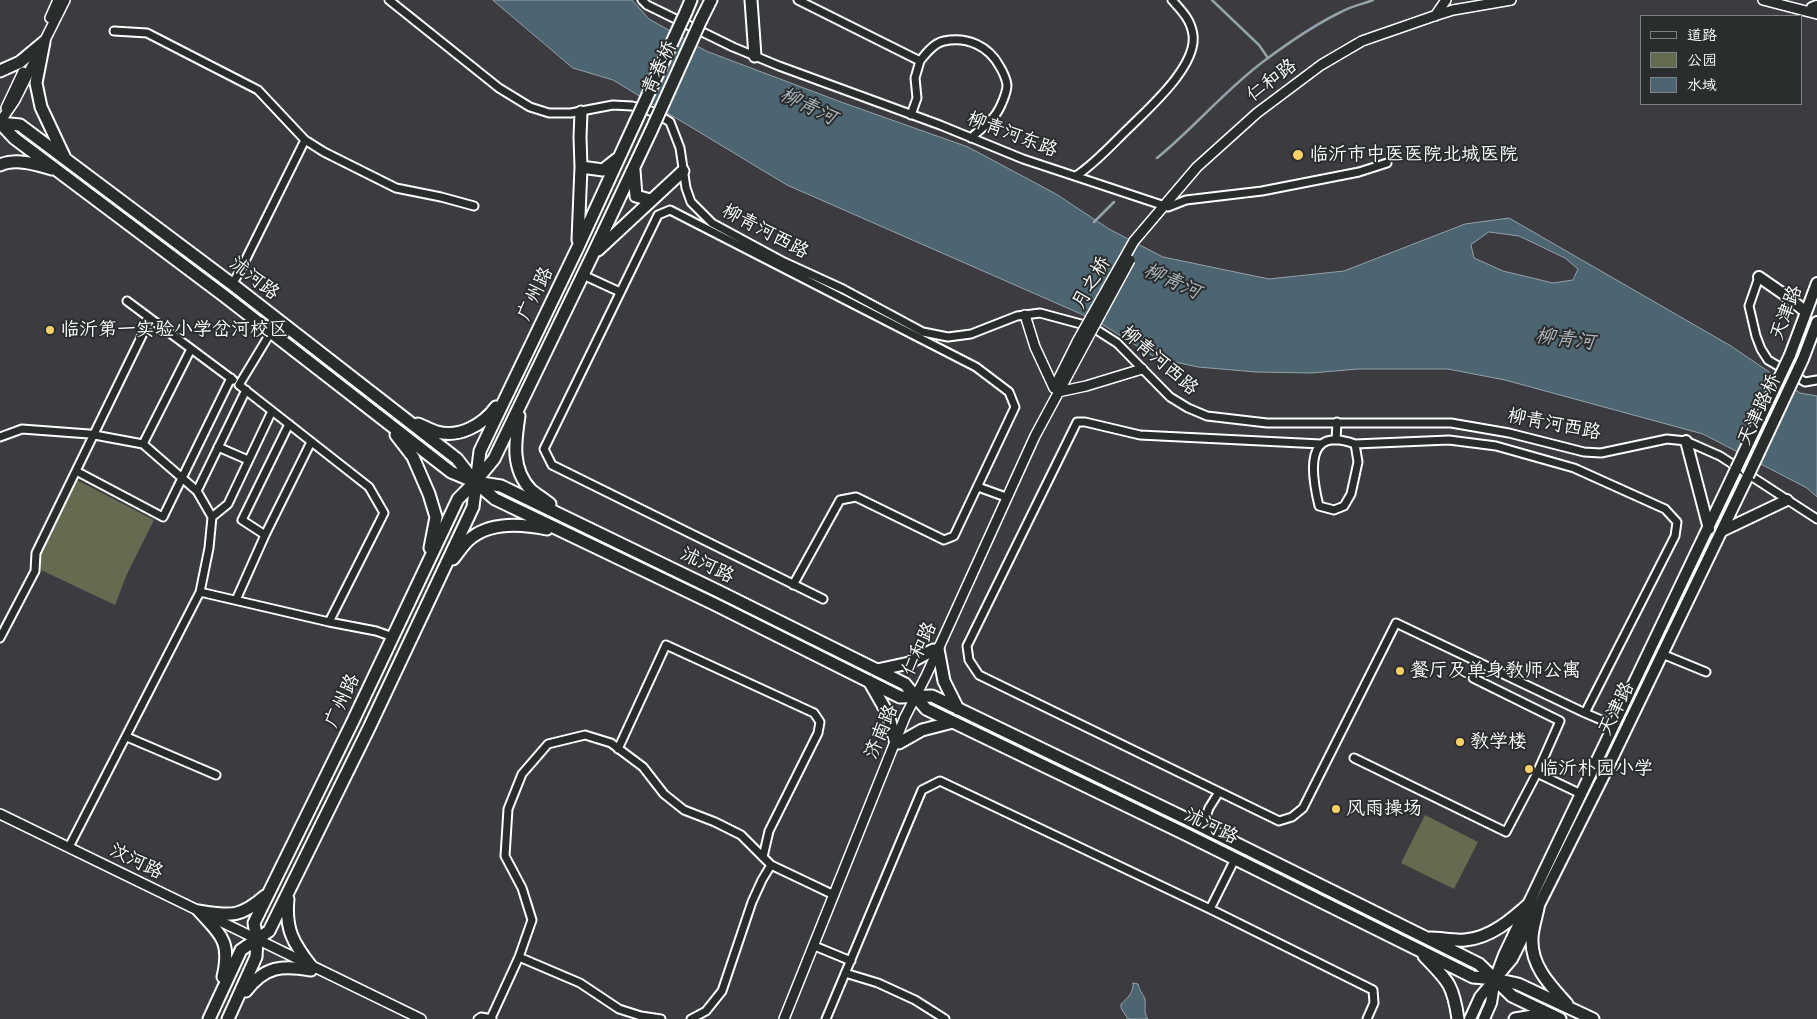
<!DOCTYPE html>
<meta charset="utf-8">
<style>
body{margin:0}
#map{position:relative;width:1817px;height:1019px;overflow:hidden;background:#3c3b40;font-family:Sriracha,"LXGW WenKai TC",sans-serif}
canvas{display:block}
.legend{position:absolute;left:1640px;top:15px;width:162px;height:90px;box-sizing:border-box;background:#2a2d2e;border:1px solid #7f8182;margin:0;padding:6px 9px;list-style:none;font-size:15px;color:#fff}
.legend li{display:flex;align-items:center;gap:10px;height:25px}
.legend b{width:25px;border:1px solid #7f8182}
</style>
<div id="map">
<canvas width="1817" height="1019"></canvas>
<ul class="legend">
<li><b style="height:6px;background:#2a2d2e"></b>道路</li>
<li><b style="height:14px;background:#646b51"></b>公园</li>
<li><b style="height:14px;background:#4d6471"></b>水域</li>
</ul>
</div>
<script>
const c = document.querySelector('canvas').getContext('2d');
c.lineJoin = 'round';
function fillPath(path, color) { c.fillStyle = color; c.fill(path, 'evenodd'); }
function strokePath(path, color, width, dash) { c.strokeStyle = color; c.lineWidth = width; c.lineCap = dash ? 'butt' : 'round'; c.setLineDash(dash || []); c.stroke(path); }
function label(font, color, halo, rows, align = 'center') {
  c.font = font + ' Sriracha,"LXGW WenKai TC",sans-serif'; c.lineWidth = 4; c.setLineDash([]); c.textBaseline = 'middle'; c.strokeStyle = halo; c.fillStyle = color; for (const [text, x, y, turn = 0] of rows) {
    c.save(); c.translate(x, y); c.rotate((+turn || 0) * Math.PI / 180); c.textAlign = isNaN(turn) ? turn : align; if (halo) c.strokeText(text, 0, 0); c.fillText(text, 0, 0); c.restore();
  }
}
fillPath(new Path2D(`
 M77,480L154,520L127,574L115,605L41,570V554Z
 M1425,815L1478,842L1454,889L1401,863Z`), '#646b51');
const water = new Path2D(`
 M493,0H632L649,19L706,51L841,102L968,147L1056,194L1109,229L1163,257L1269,279L1344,271L1465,224L1509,218L1731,346L1800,393L1817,396V497L1807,488L1703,434L1505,380L1448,369H1358L1312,373L1256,372L1198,367L1156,358L1097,321L787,185L613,80L573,68ZM1489,232L1519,236L1565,258L1578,269L1573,280L1553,283L1503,271L1474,258L1471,245Z
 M1133,983L1138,984C1139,990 1143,994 1145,999C1146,1007 1143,1012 1148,1019H1128L1121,1008V1004C1128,998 1134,992 1133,983Z`);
fillPath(water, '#4d6471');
strokePath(water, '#94a2aa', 1);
strokePath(new Path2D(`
 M1212,0L1259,45L1268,58
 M1157,158C1194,128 1225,90 1264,61C1288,43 1314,25 1341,12C1351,6 1363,4 1373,0
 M1094,222L1114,202`), '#94a2aa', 2.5);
const minor = new Path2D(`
 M389,0L499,88L530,107L549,113H571L613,105L632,106L654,112L670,122L680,148L686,188L691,202L712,223L784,262L843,289L923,332L948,337L971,334L1017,316L1040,313L1092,327L1117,343L1170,397L1188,408L1207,416L1267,423H1451L1509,433L1584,452L1601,453L1667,439L1686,441L1720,456L1817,519
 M642,0L647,5L733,47L779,66L940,125L1023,159L1168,207L1186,200L1262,191L1359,172L1387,163
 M798,0L920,61L915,78L917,98L911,115
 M114,31L147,33L258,90L305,140L239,273L232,284
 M920,61C926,53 934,43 944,41C967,36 989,46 1000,67C1003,72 1006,78 1007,85C1007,92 1001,107 996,114C990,123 979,130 971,138
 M305,140L324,152L396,188L441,197L474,206
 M1076,176C1097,162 1112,144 1130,127C1150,107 1197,66 1193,35C1191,20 1182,11 1172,0
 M583,275L620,292
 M1759,277L1749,306L1756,336L1761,349L1768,360L1805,382L1817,380
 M127,301L233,380
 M271,332L239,385L369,487L384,513L329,622
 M0,437L22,429L89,434L143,444L197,491L212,517L209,548L200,592L329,622L376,631L393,637
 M1336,440L1337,422
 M143,444L191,349
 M1321,444L1140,435L1085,422H1077L967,646L969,660L979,675L1279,821L1292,817L1303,808L1396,623L1585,713
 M1355,444L1358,462L1351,494L1344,506L1334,510L1319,506C1311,473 1304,425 1355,444L1449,440L1496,446L1574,468L1665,509L1677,522L1675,536L1585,713L1613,725
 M218,447L248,460
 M76,471L163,517L231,378
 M978,487L1003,496
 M197,491L246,390
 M212,517L228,504L272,411
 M265,535L242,520L289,424
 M793,585L840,500L856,497L944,540L954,536L1015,407L1009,392L976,367L670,210L658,215L544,449L552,465L823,599
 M236,600L265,535L311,442
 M0,638L35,571L36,553L150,319
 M1662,654L1706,672
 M127,737L216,775
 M618,749L666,645L814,713L820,722L818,733L769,831L763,857
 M1354,758L1506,832L1537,773L1560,721L1473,678
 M1537,773L1581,794
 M1202,827L1209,808L1219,792
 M69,847L200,592
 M1210,909L1235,859
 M817,947L851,961
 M519,957L580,983L619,1009L641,1016L661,1019
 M845,973L878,983L915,1000L945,1019
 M491,1018L519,957L532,920L522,888L505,856L508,809L522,774L548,744L585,735L611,743L643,767L664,794L684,810L715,822L741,835L771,865L834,895
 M478,1019L481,1017L492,1019
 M691,1019L706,1011L722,991L752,902L762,880L771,865
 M826,1019L922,790L940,781L1210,909L1373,990L1374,1003L1367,1019`);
const tertiary = new Path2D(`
 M1763,0L1817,14
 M1435,16L1446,0
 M50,18L58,0
 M6,108L23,72
 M0,122L15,100L65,0
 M1134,241L1197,167L1257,113L1321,65L1362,41L1434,16L1453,10L1511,0
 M1025,315L1035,347L1054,388
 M1057,382L1078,340
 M1058,392L1086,386L1142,369
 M0,814L421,1019
 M784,1019L905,717L926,676L1035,436L1085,343`);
const secondary = new Path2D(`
 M1812,8L1817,6
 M1759,277L1785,295L1806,312
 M1790,355L1817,283
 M1803,359L1817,322
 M1686,441L1709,529
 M1722,531L1787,500
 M1470,1019L1480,997L1512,959L1605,773L1748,476
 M1484,1019L1491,1003L1495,979L1504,955L1736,469`);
const primary = new Path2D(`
 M751,0L755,56
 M686,12L691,0
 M701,20L711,0
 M44,42L36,83L41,107L64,156
 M0,71L20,62L44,42
 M0,123L14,138L223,295L451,472L475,482L501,486L720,592L905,684L926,709L1185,834L1473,977L1495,979L1518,984L1593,1019
 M0,123L20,125L232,284L457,459L475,482L495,499L714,604L900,697L932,696L1191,821L1479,964L1512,996L1560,1019
 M0,165C15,158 36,164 52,169
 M581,167L603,170L617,159
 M634,170L636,196L650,200
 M578,240L581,167L580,137L581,112
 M598,250L683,171
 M519,416C515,442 511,469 531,490C537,495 544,499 550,504
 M418,424C424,426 430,430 437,432C459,438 483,425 496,407
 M396,435L413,457L429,494L436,517L430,548
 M453,559C459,552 464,543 471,538C492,521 523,524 547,529
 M938,649L944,681L958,709
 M877,670L909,663L933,650
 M869,681L888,714L895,740
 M899,743L922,730L953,722
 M288,899C285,929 293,943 311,966
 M1538,908C1536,918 1532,929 1532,939C1531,966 1550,985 1567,1004
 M199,911C222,936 231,942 223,977
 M199,911C231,916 240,918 265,896
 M1430,938C1441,938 1453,941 1465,940C1491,938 1512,919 1531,902
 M1424,956C1448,981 1453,984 1458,1019
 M246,991C265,966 282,965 311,970
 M209,1019L241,950L269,931L369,728L473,507L480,451L578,247L635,123
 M228,1019L256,957L257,940L254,923L353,721L458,499L475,482L494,459L593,254L651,131
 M1515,1019L1533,1016L1550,1019`);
strokePath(minor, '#fff', 11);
strokePath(tertiary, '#fff', 12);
strokePath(secondary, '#fff', 14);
strokePath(primary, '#fff', 15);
strokePath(minor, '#2a2d2e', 7);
strokePath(tertiary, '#2a2d2e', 9);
strokePath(secondary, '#2a2d2e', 10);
strokePath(primary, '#2a2d2e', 11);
const tertiaryBridge = new Path2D(`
 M1078,340L1134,241
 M1085,343L1130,260`);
const secondaryBridge = new Path2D(`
 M1736,469L1790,355
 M1748,476L1803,359`);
const primaryBridge = new Path2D(`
 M635,123L686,12
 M651,131L701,20`);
strokePath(tertiaryBridge, '#fff', 12, []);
strokePath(secondaryBridge, '#fff', 14, []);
strokePath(primaryBridge, '#fff', 15, []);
strokePath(tertiaryBridge, '#2a2d2e', 9);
strokePath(secondaryBridge, '#2a2d2e', 10);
strokePath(primaryBridge, '#2a2d2e', 11);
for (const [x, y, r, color] of [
 [1298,155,6,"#ffd166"],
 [50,330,5,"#ffd166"],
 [1400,671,5,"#ffd166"],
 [1460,742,5,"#ffd166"],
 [1529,769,5,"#ffd166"],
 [1336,809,5,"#ffd166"]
]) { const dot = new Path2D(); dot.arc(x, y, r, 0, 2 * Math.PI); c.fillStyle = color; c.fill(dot); strokePath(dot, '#2a2d2e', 2); }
label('19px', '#fff', '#2a2d2e', [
 ["青春桥",660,68,-65],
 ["仁和路",1272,81,-37],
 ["柳青河东路",1012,135,21],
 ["柳青河西路",765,232,28],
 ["沭河路",254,279,38],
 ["月之桥",1092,283,-60],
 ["广州路",536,294,-64],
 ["天津路",1787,313,-69],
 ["柳青河西路",1159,361,41],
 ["天津路桥",1760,410,-65],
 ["柳青河西路",1554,425,11],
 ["沭河路",707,566,26],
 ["仁和路",920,649,-65],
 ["广州路",343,701,-65],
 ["天津路",1617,709,-64],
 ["济南路",882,732,-67],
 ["沭河路",1211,827,26],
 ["汶河路",136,862,26]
]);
label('19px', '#fff', '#2a2d2e', [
 ["临沂市中医医院北城医院",1309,155],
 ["临沂第一实验小学岔河校区",60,330],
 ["餐厅及单身教师公寓",1410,671],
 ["教学楼",1470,742],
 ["临沂朴园小学",1539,769],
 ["风雨操场",1346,809]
], 'left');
label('italic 20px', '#afb9bf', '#2a2d2e', [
 ["柳青河",808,107,26],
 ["柳青河",1172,282,24],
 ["柳青河",1565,340,7]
]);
</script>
